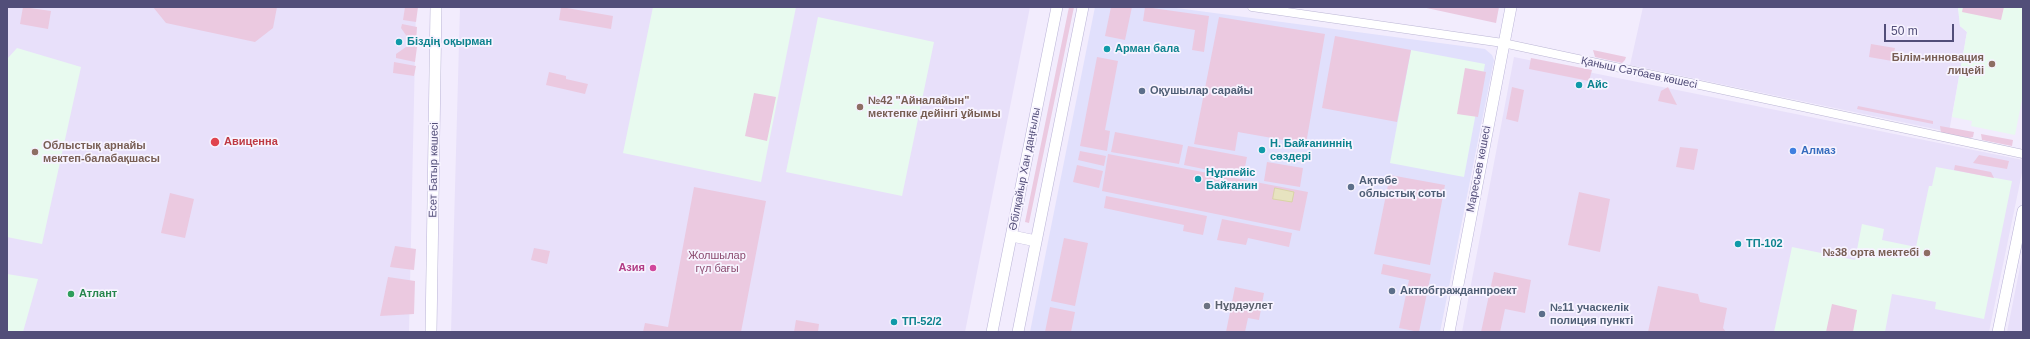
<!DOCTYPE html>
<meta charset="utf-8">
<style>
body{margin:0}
#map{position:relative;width:2030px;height:339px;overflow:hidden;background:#f2ecfd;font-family:Arial,sans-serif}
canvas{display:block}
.frame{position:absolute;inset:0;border:8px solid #524e79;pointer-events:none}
.scale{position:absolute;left:1884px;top:24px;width:70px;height:18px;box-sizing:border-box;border:2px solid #524e79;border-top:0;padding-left:5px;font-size:12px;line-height:14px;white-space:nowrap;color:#524e79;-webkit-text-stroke:3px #f7f3ff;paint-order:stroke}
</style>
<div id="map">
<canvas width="2030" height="339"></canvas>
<div class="frame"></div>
<div class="scale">50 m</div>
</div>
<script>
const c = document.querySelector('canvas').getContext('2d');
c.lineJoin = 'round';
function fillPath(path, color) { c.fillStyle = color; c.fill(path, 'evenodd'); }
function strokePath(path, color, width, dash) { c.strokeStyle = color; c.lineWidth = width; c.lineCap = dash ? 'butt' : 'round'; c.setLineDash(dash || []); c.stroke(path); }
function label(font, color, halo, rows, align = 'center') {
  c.font = font + ' Arial,sans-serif'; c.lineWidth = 3.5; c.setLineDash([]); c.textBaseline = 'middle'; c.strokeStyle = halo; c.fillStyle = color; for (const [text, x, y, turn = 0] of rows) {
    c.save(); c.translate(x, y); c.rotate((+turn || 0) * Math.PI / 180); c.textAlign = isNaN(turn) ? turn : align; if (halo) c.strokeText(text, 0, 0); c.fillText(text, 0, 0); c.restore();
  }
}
fillPath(new Path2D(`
 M7,7H416L409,332H7Z
 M460,7H1030L965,332H451Z
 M1643,7H1958L1960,26L1967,32L1949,132L1630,65Z
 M1514,57L2023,160V168L1989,332H1462Z
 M2023,252V332H2007Z`), '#e8e0fa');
fillPath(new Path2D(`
 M1095,7H1169L1485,49L1492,55L1494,60L1440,332H1030Z`), '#e1e0fc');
fillPath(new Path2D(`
 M653,7H796L761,182L623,153Z
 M1958,7H2023V95L2015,135L1971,126L1972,121L1952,117L1967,32L1960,26Z
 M818,17L934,42L902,196L786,172Z
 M17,48L81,67L42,244L7,237V59Z
 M1411,50L1485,64L1464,177L1390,163Z
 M1936,167L2012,181L1984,319L1935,309L1936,302L1892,294L1885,332H1774L1792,247L1855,260L1862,224L1884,229L1882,240L1916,247L1929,186H1932Z
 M7,274L38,279L23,332H7Z`), '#e8faef');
fillPath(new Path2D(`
 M23,7L51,11L48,29L20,24Z
 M153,7H277L273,28L255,42L166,23Z
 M405,7H418L416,22L403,20Z
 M561,7L613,16L611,29L559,20Z
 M1069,7H1074L1029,223L1025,222Z
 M1111,7H1132L1125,40L1105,36Z
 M1145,7L1209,16L1204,52L1192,50L1195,30L1143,21Z
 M1422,7H1499L1496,23Z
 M1963,7H2004L2001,20L1962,12Z
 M1219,17L1325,34L1306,144L1238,132L1235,151L1194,144Z
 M402,24L417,27L416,42L408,38L401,28Z
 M1335,36L1411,50L1397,122L1322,108Z
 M1871,44L1895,48L1892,61L1869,57Z
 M413,46L417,47L415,62L396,58V54L406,47Z
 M1593,50L1626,57L1625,60L1622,63L1595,57Z
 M1097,57L1118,61L1105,130L1110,131L1107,151L1080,146Z
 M1531,58L1592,70L1589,81L1529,69Z
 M394,62L416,66L414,76L393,73Z
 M1465,68L1486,72L1478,117L1457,114Z
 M549,72L566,76V79L588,84L585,94L546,85Z
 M1512,87L1524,90L1518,122L1506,119Z
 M1668,87L1677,105L1658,101L1661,91Z
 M754,93L776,97L767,141L745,136Z
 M1858,106L1933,121V124L1857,109Z
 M1940,126L1974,132L1973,137L1970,138L1941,133Z
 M1115,132L1183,145L1179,164L1111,152Z
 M1981,134L2013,140L2012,146L1982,140Z
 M1188,146L1247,157L1243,177L1184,165Z
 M1680,147L1698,149L1694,170L1676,167Z
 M1080,151L1106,156L1104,166L1078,160Z
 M1108,154L1308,192L1300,231L1102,191Z
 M1979,155L2009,161L2007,169L1973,163Z
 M1267,162L1303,168L1300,187L1264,181Z
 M1077,165L1103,171L1099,188L1073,182Z
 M1955,165L1991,172L1994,178L1954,170Z
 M1390,175L1445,185L1430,265L1374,254Z
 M694,187L766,201L741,332H643L645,323L668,327Z
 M1579,192L1610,199L1600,252L1568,245Z
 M170,193L194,199L185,238L161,233Z
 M1106,196L1207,216L1203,235L1183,231L1184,225L1104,208Z
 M1222,219L1292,233L1289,247L1248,238L1246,245L1217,240Z
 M1064,238L1088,243L1075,306L1051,301Z
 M395,246L416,249L414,270L390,267Z
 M534,248L550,251L547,264L531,260Z
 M1383,264L1431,274L1419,332L1399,328L1409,280L1381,274Z
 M1494,272L1531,280L1525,313L1505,309L1500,332H1481Z
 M388,277L415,281L414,314L380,316Z
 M1658,286L1698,294L1700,302L1727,308L1723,328L1726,332H1648Z
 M1235,287L1264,293L1259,320L1248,318L1245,332H1226Z
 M1832,304L1857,310L1853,332H1826Z
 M1050,307L1075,312L1071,332H1045Z
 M796,320L819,324L818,332H794Z`), '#ebc9e0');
const water = new Path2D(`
 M1275,188L1294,192L1292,202L1273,199Z`);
fillPath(water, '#e7e3c0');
strokePath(water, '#d9d4a6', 1);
const street = new Path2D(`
 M1252,7L1503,43L2023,154`);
const secondary = new Path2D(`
 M1012,236L1036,241
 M431,332L436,7
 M992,332L1057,7
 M1018,332L1083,7
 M1449,332L1511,7
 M1998,332L2023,211`);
strokePath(street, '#bbb6d4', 9);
strokePath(secondary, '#bab4d7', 12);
strokePath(street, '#fff', 8);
strokePath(secondary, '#fff', 11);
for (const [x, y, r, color] of [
 [399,42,4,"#0f9aa8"],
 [1107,49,4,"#0f9aa8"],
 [1992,64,4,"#8d6e63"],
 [1579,85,4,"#0f9aa8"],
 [1142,91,4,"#5c6f8a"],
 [860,107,4,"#8d6e63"],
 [215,142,5,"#e0444e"],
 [1262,150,4,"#0f9aa8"],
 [1793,151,4,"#3f7fe0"],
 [35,152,4,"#8d6e63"],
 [1198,179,4,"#0f9aa8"],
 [1351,187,4,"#5c6f8a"],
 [1738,244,4,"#0f9aa8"],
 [1927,253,4,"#8d6e63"],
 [653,268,4,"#d1479c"],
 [1392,291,4,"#5c6f8a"],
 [71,294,4,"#2e9e5b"],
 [1207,306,4,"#6b7280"],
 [1542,314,4,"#5c6f8a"],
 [894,322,4,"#0f9aa8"]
]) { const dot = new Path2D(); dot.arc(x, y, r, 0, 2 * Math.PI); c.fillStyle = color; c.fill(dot); strokePath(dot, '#f7f3ff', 1.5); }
label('bold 11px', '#0d838f', '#f7f3ff', [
 ["Біздің оқырман",407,42],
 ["Арман бала",1115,49],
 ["Айс",1587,85],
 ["Н. Байғаниннің",1270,144],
 ["сөздері",1270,157],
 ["Нұрпейіс",1206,173],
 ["Байғанин",1206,186],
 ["ТП-102",1746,244],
 ["ТП-52/2",902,322]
], 'left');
label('bold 11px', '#785e54', '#f7f3ff', [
 ["Білім-инновация",1984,58],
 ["лицейі",1984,71],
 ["№42 \"Айналайын\"",868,101,"left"],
 ["мектепке дейінгі ұйымы",868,114,"left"],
 ["Облыстық арнайы",43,146,"left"],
 ["мектеп-балабақшасы",43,159,"left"],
 ["№38 орта мектебі",1919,253]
], 'right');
label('11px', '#524e79', '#f7f3ff', [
 ["Қаныш Сәтбаев көшесі",1639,73,12],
 ["Әбілқайыр Хан даңғылы",1025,169,-79],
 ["Маресьев көшесі",1479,169,-79],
 ["Есет Батыр көшесі",434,170,-89]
]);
label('bold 11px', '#4e5e75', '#f7f3ff', [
 ["Оқушылар сарайы",1150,91],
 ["Ақтөбе",1359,181],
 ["облыстық соты",1359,194],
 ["Актюбгражданпроект",1400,291],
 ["№11 учаскелік",1550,308],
 ["полиция пункті",1550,321]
], 'left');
label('bold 11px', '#be3a42', '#f7f3ff', [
 ["Авиценна",224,142]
], 'left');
label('bold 11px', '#366cbe', '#f7f3ff', [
 ["Алмаз",1801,151]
], 'left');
label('11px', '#8b4b6f', '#f7f3ff', [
 ["Жолшылар",717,256],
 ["гүл бағы",717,269]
]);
label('bold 11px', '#b23c85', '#f7f3ff', [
 ["Азия",645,268]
], 'right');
label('bold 11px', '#27864d', '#f7f3ff', [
 ["Атлант",79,294]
], 'left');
label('bold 11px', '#5b616d', '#f7f3ff', [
 ["Нұрдәулет",1215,306]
], 'left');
</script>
